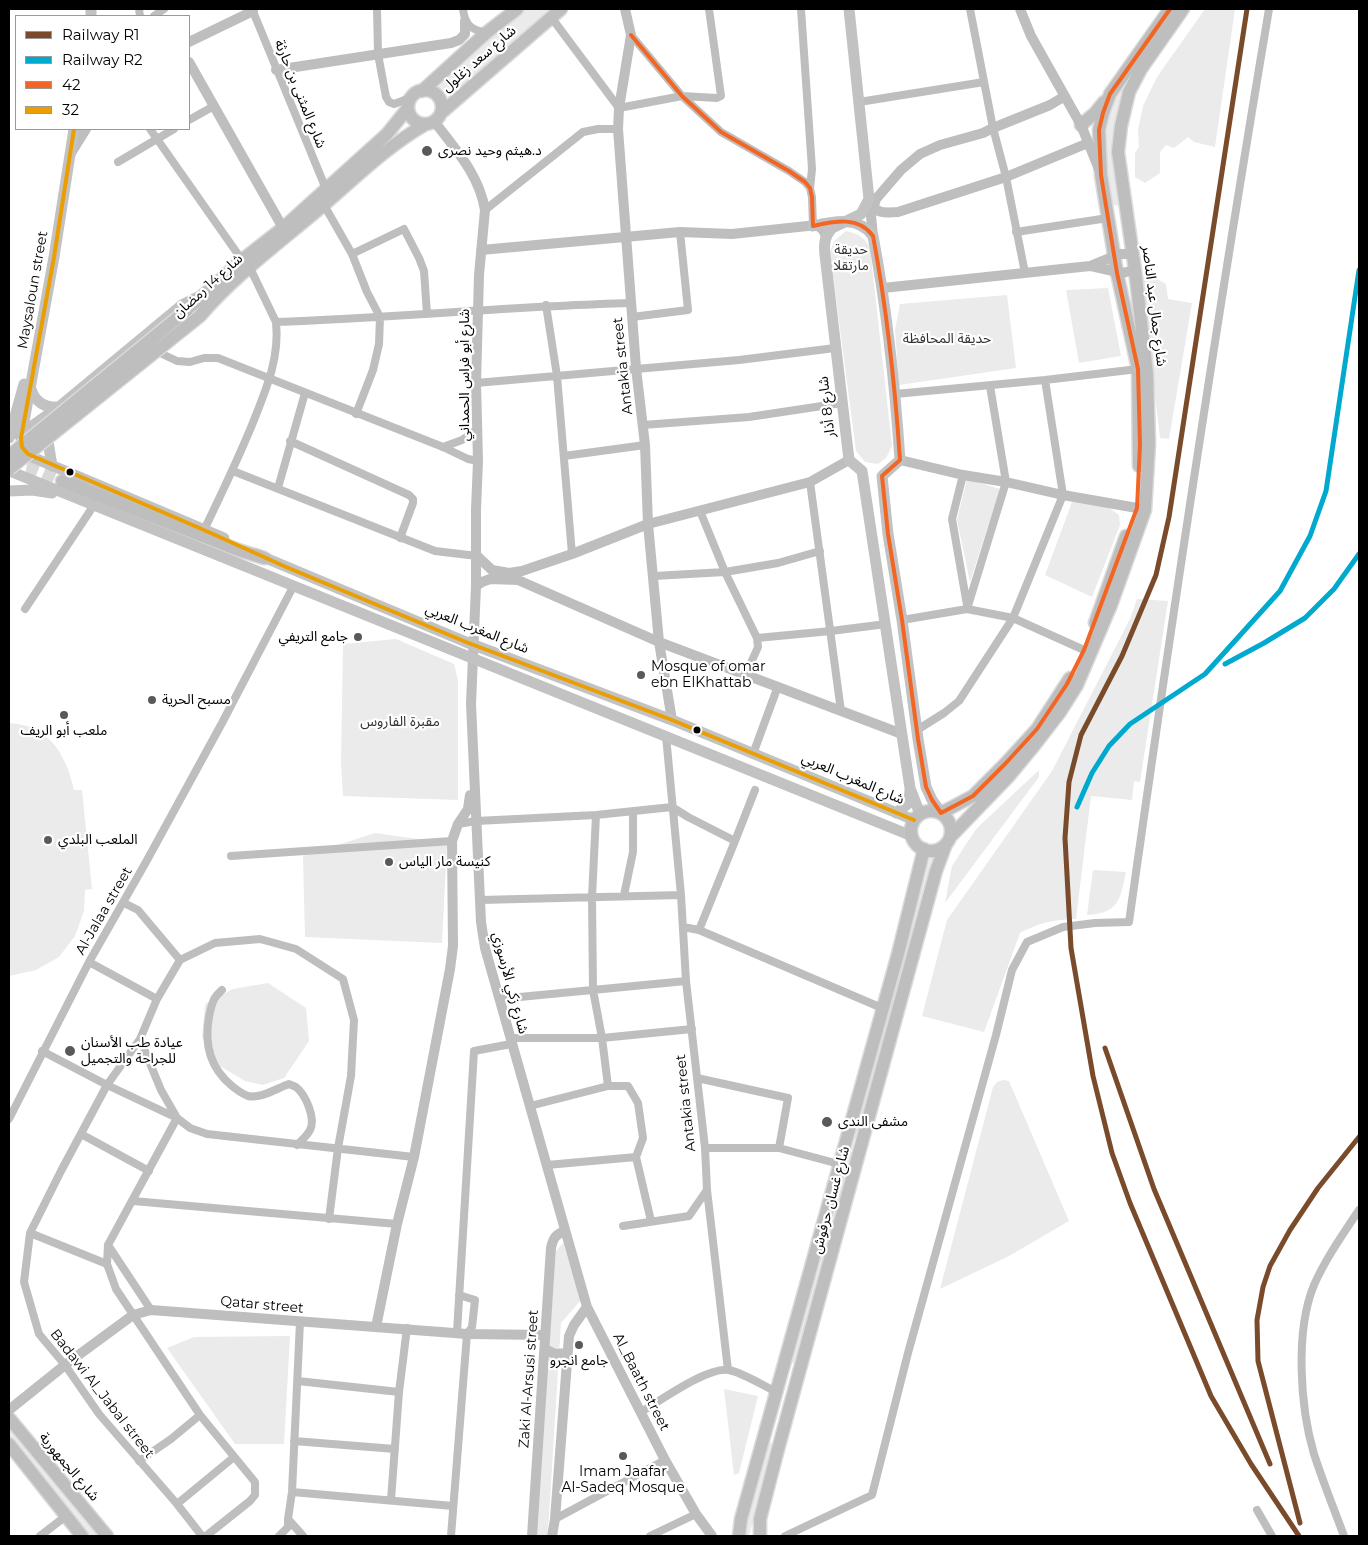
<!DOCTYPE html>
<meta charset="utf-8">
<style>
body{margin:0}
#map{position:relative;width:1368px;height:1545px;overflow:hidden;background:#fff;font-family:Montserrat,sans-serif}
canvas{display:block}
.frame{position:absolute;inset:0;border:10px solid #000;pointer-events:none}
.legend{position:absolute;left:15px;top:15px;width:175px;height:115px;box-sizing:border-box;background:#fff;border:1px solid #999;margin:0;padding:6px 9px;list-style:none;font-size:15px;color:#000}
.legend li{display:flex;align-items:center;gap:10px;height:25px}
.legend b{width:25px;border:1px solid #999}
</style>
<div id="map">
<canvas width="1368" height="1545"></canvas>
<div class="frame"></div>
<ul class="legend">
<li><b style="height:6px;background:#7a4b2a"></b>Railway R1</li>
<li><b style="height:6px;background:#00a9ce"></b>Railway R2</li>
<li><b style="height:6px;background:#f26522"></b>42</li>
<li><b style="height:6px;background:#eb9e00"></b>32</li>
</ul>
</div>
<script>
const c = document.querySelector('canvas').getContext('2d');
c.lineJoin = 'round';
function fillPath(path, color) { c.fillStyle = color; c.fill(path, 'evenodd'); }
function strokePath(path, color, width, dash) { c.strokeStyle = color; c.lineWidth = width; c.lineCap = dash ? 'butt' : 'round'; c.setLineDash(dash || []); c.stroke(path); }
function label(font, color, halo, rows, align = 'center') {
  c.font = font + ' Montserrat,"Noto Sans Arabic",sans-serif'; c.lineWidth = 4.5; c.setLineDash([]); c.textBaseline = 'middle'; c.strokeStyle = halo; c.fillStyle = color; for (const [text, x, y, turn = 0] of rows) {
    c.save(); c.translate(x, y); c.rotate((+turn || 0) * Math.PI / 180); c.textAlign = isNaN(turn) ? turn : align; if (halo) c.strokeText(text, 0, 0); c.fillText(text, 0, 0); c.restore();
  }
}
fillPath(new Path2D(`
 M521,9H554L457,90L447,92L438,87L439,75Z
 M1205,9H1235L1215,147L1194,142L1188,137L1174,148L1166,145L1160,152V173L1145,183L1135,177V153L1139,147L1138,130L1143,106L1157,77Z
 M1145,52L1125,93L1120,205L1111,206L1107,179L1104,126L1121,83Z
 M846,231C858,234 864,236 870,248L892,446L886,458L878,464L865,462L856,451L830,253L834,241Z
 M1150,275L1166,284L1168,299L1192,303L1169,439L1160,438L1141,276Z
 M1108,288L1121,356L1079,363L1066,290Z
 M1007,295L1016,368L899,385L895,330L900,304Z
 M967,479L1000,489L970,582L957,520Z
 M1072,502L1108,507L1119,515L1120,525L1092,597L1045,575Z
 M1137,599L1168,601L1140,782L1134,781L1132,800L1091,796L1076,919C1052,920 1042,922 1020,933L984,1032L922,1016L947,920L1052,771L1130,619Z
 M396,639L454,664L458,680V800L343,796L341,763L343,644Z
 M9,723C49,725 66,754 74,790H82L92,889L85,890L84,911L75,936L59,957L36,970L9,976Z
 M1039,770V777L945,903L952,866L976,829Z
 M375,833L447,843L442,943L305,937L303,856Z
 M931,857L934,859L857,1139L854,1138L853,1136L929,860Z
 M1093,870L1126,872C1120,900 1119,913 1087,915Z
 M268,983L306,1008L309,1041L284,1078L263,1085L245,1081L218,1065L202,1037L205,1004L233,989Z
 M1003,1080L1009,1081L1069,1221L1009,1256L940,1289L993,1087L997,1082Z
 M849,1151L854,1153L795,1364H794L791,1361Z
 M563,1243L581,1300L561,1323L549,1516L547,1536H535L556,1251Z
 M290,1336L284,1444H235L167,1348L194,1337Z
 M784,1386L785,1388L770,1442L774,1446L749,1536H742Z
 M724,1389L758,1396L739,1473L734,1475Z
 M9,1427L99,1536H89L9,1439Z`), '#ebebeb');
strokePath(new Path2D(`
 M9,463L31,468L62,481`), '#d9d9d9', 12, [12, 6]);
const primary = new Path2D(`
 M408 107a17 17 0 1 1 34 0a17 17 0 1 1-34 0Z
 M422,91L486,33L517,9
 M441,113L561,9
 M1081,125L1095,113L1104,102
 M187,310L242,260L283,228L387,134L408,108
 M200,316C234,276 279,243 319,209C353,180 387,146 426,124
 M1139,466L1138,369L1117,273L1101,175L1099,130L1103,113L1110,94L1170,9
 M62,481L238,550L264,558
 M1095,623L1126,536
 M911 831a20 20 0 1 1 40 0a20 20 0 1 1-40 0Z
 M941,813L973,796L1005,764L1037,729L1070,678
 M951,836L1009,776L1033,747L1060,712L1077,685L1111,605L1145,510L1149,444L1147,373L1135,270L1118,152L1121,126L1129,92L1141,69L1183,9
 M9,1418L107,1536
 M9,1444L82,1536
 M739,1536L741,1519L898,954L924,849
 M760,1536V1519L777,1453L936,871L946,844`);
strokePath(primary, '#dbdbdb', 15);
strokePath(new Path2D(`
 M139,9L140,16
 M252,9L326,189
 M377,9L378,54L386,97L389,102L394,104L410,98
 M463,9C465,25 470,29 486,33
 M801,9L812,169L810,188
 M970,9L993,128L1006,177L1025,273
 M154,16L164,9
 M551,17L619,108L682,96L717,98L721,96L709,9
 M631,35L682,96L721,132L789,171L805,182L810,188L812,197L813,226
 M859,102L984,82
 M189,120L214,106
 M150,129L242,260
 M118,162L174,129
 M324,205L352,254L367,292L380,317L379,344L373,370L356,414
 M485,210L583,132L598,129H618
 M1016,232L1108,218
 M352,254L404,229L419,258L424,271L427,314
 M250,268L276,322
 M546,305L557,376L572,554
 M632,317L688,310L680,232
 M160,353L177,361L190,362L204,358H218L443,447L468,459L478,461
 M476,383L739,360L835,348
 M895,394L1045,380L1138,369
 M643,425L749,417L842,403
 M290,441L409,495L413,499V503L400,538
 M443,447L462,440L478,429
 M564,456L645,445
 M233,471L435,551L477,556
 M963,475L952,519L967,605
 M810,482L841,711
 M278,488L305,393
 M700,511L725,572L757,638L758,647L746,674
 M204,530C221,495 237,461 252,425C265,392 280,359 276,322C395,318 513,306 631,303
 M654,576L725,572L778,563L820,551
 M25,609L94,505
 M967,609L1006,482L990,386
 M902,620L967,609L1013,618L1084,650
 M757,638L831,631L886,624
 M917,730L944,713L959,701L1013,618L1063,495L1045,380
 M666,736L681,895L686,981L705,1148L707,1190L728,1370
 M753,754L778,686
 M596,815L592,897L593,990L602,1038L608,1086H628L638,1103L643,1138L636,1157L651,1221
 M458,824L476,821L596,815L672,807L688,817L735,841L755,790
 M231,856L452,841
 M624,895L633,852V811
 M480,900L681,895
 M124,903L138,910L180,960
 M683,927L699,930L882,1008
 M699,930L735,841
 M89,962L157,999
 M222,990C219,993 214,997 213,1002C211,1006 210,1012 209,1017C204,1044 210,1068 232,1086C237,1090 242,1094 248,1096C261,1099 277,1088 289,1084C291,1085 294,1086 296,1087C306,1095 316,1119 310,1130C307,1136 301,1141 297,1145
 M499,999L686,981
 M510,1038H602L692,1029
 M140,1039L107,1085L61,1171L30,1233L24,1282L39,1334L65,1365L99,1414L177,1504L202,1536
 M42,1051L107,1085L177,1118L190,1128L207,1134L414,1157
 M697,1078L788,1098L779,1148
 M530,1106L608,1086
 M9,1119L89,962L146,862L222,723L294,585
 M81,1134L149,1171
 M705,1148H779L839,1164
 M547,1165L636,1157
 M133,1201L397,1224
 M623,1226L689,1216L707,1190
 M30,1233L107,1264
 M108,1245L151,1310
 M300,1322L292,1492L288,1519L303,1536
 M457,1332L474,1051L511,1044
 M298,1381L399,1392
 M641,1412C660,1401 708,1366 729,1370C743,1373 762,1385 775,1391
 M294,1441L395,1449
 M139,1461L171,1439L200,1415
 M292,1492L453,1506
 M391,1500L399,1392L407,1328
 M177,1504L234,1457
 M1257,1510L1272,1536
 M555,1519L665,1460
 M40,1536L66,1516
 M206,1536L250,1501L255,1495V1482L200,1415L116,1289L107,1264L108,1245L177,1118L161,1090L140,1039L157,999L180,960L215,943L260,939L296,949L343,979L354,1020L351,1076L338,1148L329,1219
 M279,1536L288,1527V1519
 M451,1536L467,1334L472,1327L475,1300L459,1295
 M650,1536L696,1514
 M785,1536L872,1495L908,1353L996,1035L1012,970L1027,942L1063,927L1095,923L1129,922C1172,617 1218,312 1269,9
 M1344,1536C1334,1509 1323,1482 1314,1454C1300,1407 1295,1331 1314,1285C1326,1258 1343,1234 1359,1210`), '#bebebe', 8);
strokePath(new Path2D(`
 M625,9L631,35L619,108L618,129L636,368L645,445L648,524L659,642L672,720
 M1020,9L1031,36L1081,125L1099,169
 M189,42L253,11
 M189,62L283,228
 M276,70L451,43L459,40L465,34V21
 M434,121C455,149 479,174 485,210L479,275L476,383L478,461L476,509V586L471,704L481,922L485,948L587,1307L665,1460L696,1514L712,1536
 M71,153L86,129
 M870,202C875,214 886,213 898,212L1006,177L1088,143
 M873,236L871,216L876,199L901,170L920,154L940,145L983,133L993,128L1050,105L1065,96
 M481,250L680,232L732,234L817,225L823,230L826,236
 M1091,266L1122,273L1135,270
 M883,288L1090,266L1119,254H1133
 M900,460L963,475L1006,482L1063,495L1137,508
 M477,556L492,570L509,573L522,571L572,554L648,524L810,482L849,460
 M476,586L482,582L490,579L518,580L659,642L902,734
 M376,1327L397,1224L414,1157L450,969L453,946L452,841L458,824L468,809L470,795
 M545,1349L555,1354L567,1353
 M9,1410L65,1365L133,1315L151,1310L467,1334L545,1335
 M532,1536L551,1248C553,1238 556,1234 565,1231
 M552,1536L555,1519L569,1336L574,1325L587,1307`), '#bebebe', 10);
strokePath(new Path2D(`
 M849,9L869,199L861,214L832,228C824,237 824,244 825,255L849,460L862,471L910,788L920,814
 M91,16V9
 M74,129L54,257L21,438L22,447L32,457L224,538
 M813,226C835,221 859,216 873,236C887,310 895,385 900,460L882,476L888,534L902,620L918,739L926,787L932,800L941,813
 M31,389C35,402 45,408 59,407
 M19,435L59,407L182,305L198,297
 M9,438L24,384
 M48,441L52,466
 M9,469L12,472C312,594 612,714 912,836
 M9,491L32,490L52,493
 M256,554L466,642L672,720L914,820
 M896,813L909,803L910,790`), '#c2c2c2', 11);
strokePath(primary, '#bebebe', 12);
const primaryBridge = new Path2D(`
 M9,456L187,310
 M9,469L200,316`);
strokePath(primaryBridge, '#dbdbdb', 15, []);
strokePath(primaryBridge, '#bebebe', 12);
strokePath(new Path2D(`
 M631,35L682,96L721,132L789,171L805,182L810,188L812,197L813,226C835,221 859,216 873,236C887,310 895,385 900,460L882,476L888,534L902,620L918,739L926,787L932,800L941,813L973,796L1005,764L1037,729L1067,684L1084,650L1137,508L1140,445L1138,369L1117,273L1101,175L1099,130L1103,113L1110,94L1170,9`), '#f26522', 4);
strokePath(new Path2D(`
 M74,129L54,257L21,438L22,447L28,454L204,530L286,567L466,642L672,720L914,820`), '#eb9e00', 4);
strokePath(new Path2D(`
 M1247,9L1169,517L1156,575L1122,656L1081,735L1069,782L1065,838L1071,948L1093,1076L1112,1153L1130,1203L1211,1396L1251,1464L1299,1536
 M1105,1048L1154,1189L1270,1464
 M1300,1523L1258,1361L1257,1320L1263,1287L1270,1266L1290,1230L1318,1188L1359,1137`), '#7a4b2a', 5);
strokePath(new Path2D(`
 M1225,664L1264,643L1305,618L1334,589L1359,554
 M1077,807L1092,773L1109,746L1130,724L1205,674L1280,591L1310,536L1326,491L1359,270`), '#00a9ce', 5);
for (const [x, y, r, color] of [
 [427,151,6,"#595959"],
 [70,472,4.5,"#000"],
 [358,637,5,"#595959"],
 [641,675,5,"#595959"],
 [152,700,5,"#595959"],
 [64,715,5,"#595959"],
 [697,730,4.5,"#000"],
 [48,840,5,"#595959"],
 [389,862,5,"#595959"],
 [70,1051,6,"#595959"],
 [827,1122,6,"#595959"],
 [579,1345,5,"#595959"],
 [623,1456,5,"#595959"]
]) { const dot = new Path2D(); dot.arc(x, y, r, 0, 2 * Math.PI); c.fillStyle = color; c.fill(dot); strokePath(dot, '#fff', 2); }
label('14px', '#000', '#fff', [
 ["شارع سعد زغلول",479,59,-41],
 ["شارع المثنى بن حارثة",300,94,68],
 ["شارع 14 رمضان",208,286,-42],
 ["Maysaloun street",33,290,-80],
 ["شارع جمال عبد الناصر",1154,306,83],
 ["Antakia street",623,366,-96],
 ["شارع أبو فراس الحمداني",465,375,-90],
 ["شارع 8 أذار",827,407,-97],
 ["شارع المغرب العربي",477,629,22],
 ["شارع المغرب العربي",853,779,23],
 ["Al-Jalaa street",104,911,-60],
 ["شارع زكي الأرسوزي",510,983,75],
 ["Antakia street",686,1103,-96],
 ["شارع غسان حرفوش",831,1200,-75],
 ["Qatar street",262,1305,5],
 ["Zaki Al-Arsusi street",529,1379,-86],
 ["Al_Baath street",641,1382,63],
 ["Badawi Al_Jabal street",102,1394,52],
 ["شارع الجمهورية",69,1467,50]
]);
label('14px', '#000', '#fff', [
 ["د.هيثم وحيد نصرى",438,151],
 ["جامع التريفي",348,637,"right"],
 ["Mosque of omar",651,667],
 ["ebn ElKhattab",651,683],
 ["مسبح الحرية",162,700],
 ["ملعب أبو الريف",64,731,"center"],
 ["الملعب البلدي",58,840],
 ["كنيسة مار الياس",399,862],
 ["عيادة طب الأسنان",81,1043],
 ["للجراحة والتجميل",81,1059],
 ["مشفى الندى",838,1122],
 ["جامع انجرو",579,1361,"center"],
 ["Imam Jaafar",623,1472,"center"],
 ["Al-Sadeq Mosque",623,1488,"center"]
], 'left');
label('14px', '#313131', '#fff', [
 ["حديقة",851,250],
 ["مارتقلا",851,266],
 ["حديقة المحافظة",947,339],
 ["مقبرة الفاروس",400,722]
]);
</script>
